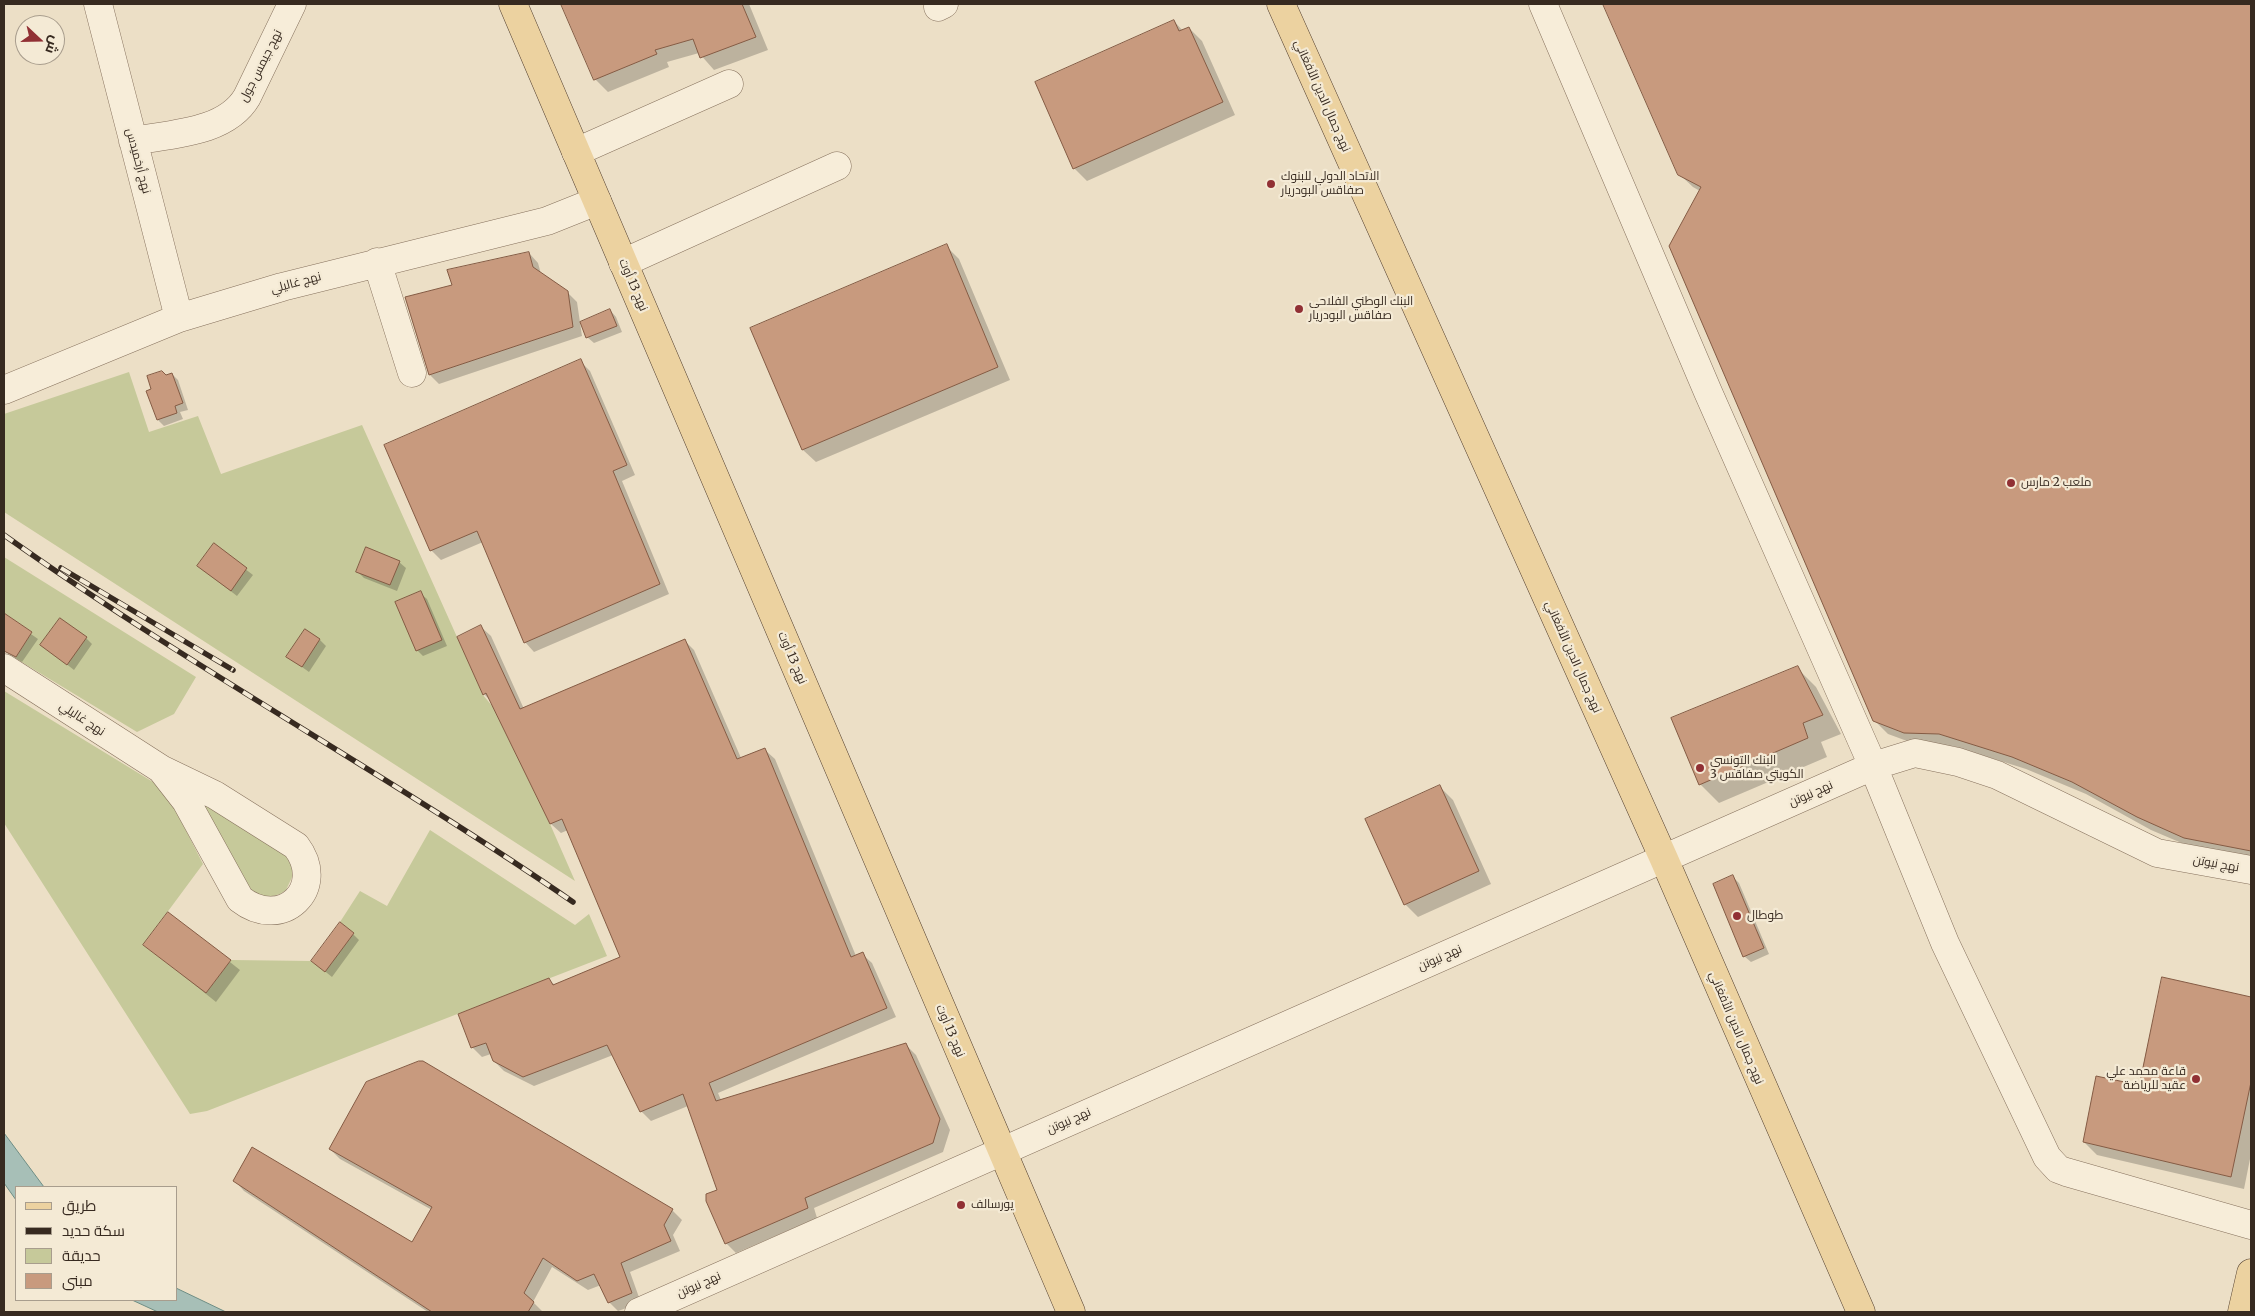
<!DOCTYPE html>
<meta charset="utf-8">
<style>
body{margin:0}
#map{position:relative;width:2255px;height:1316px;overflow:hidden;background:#ecdfc6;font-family:Merriweather,Cairo,serif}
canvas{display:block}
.frame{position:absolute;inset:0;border:5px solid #372a20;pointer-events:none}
.legend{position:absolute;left:15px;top:1186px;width:162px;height:115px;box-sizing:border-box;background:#f4ead5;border:1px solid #a89d8d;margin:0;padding:6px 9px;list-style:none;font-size:15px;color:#372a20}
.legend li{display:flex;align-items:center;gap:10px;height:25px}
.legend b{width:25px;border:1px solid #a89d8d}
.north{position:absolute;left:15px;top:15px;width:50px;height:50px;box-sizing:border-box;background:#f4ead5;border:1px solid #a89d8d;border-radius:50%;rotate:111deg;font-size:14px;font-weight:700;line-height:20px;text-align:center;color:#372a20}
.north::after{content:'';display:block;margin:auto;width:18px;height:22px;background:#913034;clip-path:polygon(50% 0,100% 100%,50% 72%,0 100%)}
</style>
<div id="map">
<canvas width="2255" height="1316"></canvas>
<div class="frame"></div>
<ul class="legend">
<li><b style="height:6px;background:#ecd2a0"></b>طريق</li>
<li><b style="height:6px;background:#372a20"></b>سكة حديد</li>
<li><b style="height:14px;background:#c6c99a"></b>حديقة</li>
<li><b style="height:14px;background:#c89a7e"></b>مبنى</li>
</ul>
<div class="north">ش</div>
</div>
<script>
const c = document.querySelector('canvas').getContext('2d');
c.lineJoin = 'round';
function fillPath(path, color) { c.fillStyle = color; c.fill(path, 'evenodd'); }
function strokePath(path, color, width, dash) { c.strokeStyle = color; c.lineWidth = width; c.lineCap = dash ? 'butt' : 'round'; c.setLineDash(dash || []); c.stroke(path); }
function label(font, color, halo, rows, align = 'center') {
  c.font = font + ' Merriweather,Cairo,serif'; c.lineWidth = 4.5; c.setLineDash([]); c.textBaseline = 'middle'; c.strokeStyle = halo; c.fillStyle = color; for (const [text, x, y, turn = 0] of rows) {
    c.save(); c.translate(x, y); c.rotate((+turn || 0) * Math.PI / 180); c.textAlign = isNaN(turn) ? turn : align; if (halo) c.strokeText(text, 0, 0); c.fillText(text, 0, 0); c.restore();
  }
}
fillPath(new Path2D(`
 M129,372L149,432L198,416L221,474L362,425L483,695L493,707L550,824L575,881L4,512V414Z
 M4,557L196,677L174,714L137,732L15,658L32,632L4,613Z
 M4,691L153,782L169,797L203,864L143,945L206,993L231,960L311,961L325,971L354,933L340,922L360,891L387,906L430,830L575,925L589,914L607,956L207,1111L190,1114L4,823Z
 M200,802L279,848L290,859L293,875L286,890L280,894L265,898L250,892Z`), '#c6c99a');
const water = new Path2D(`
 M4,1133L44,1187H16V1200L4,1183Z
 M176,1288L226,1312H158L132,1300H176Z`);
fillPath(water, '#a7bfb7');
strokePath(water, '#6e8d84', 1);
fillPath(new Path2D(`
 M562,4H749L768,50L714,70L699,53L667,62L669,67L608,92L595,79Z
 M1605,4H2251V861L2198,850L2151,830L2086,794L2026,769L1953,746L1918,745L1888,734L1874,720L1700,191L1693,187L1679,174Z
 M1174,21L1183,31L1189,28L1202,41L1235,115L1087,181L1074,168Z
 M946,246L959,259L1010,380L816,462L803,450Z
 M529,253L538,263L541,274L567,292L577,302L582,336L439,384L430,375L407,298L454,286Z
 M610,310L616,317L622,332L594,343L587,337Z
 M580,361L590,371L635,475L622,481L669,594L534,652L525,642L483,542L441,560L431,550L386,446Z
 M172,374L178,380L188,410L180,412L183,419L164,426L158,420Z
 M214,545L253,575L237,596L198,566Z
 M399,562L406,568L397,591L364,578L358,572Z
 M420,593L427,599L447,646L423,656L417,650Z
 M4,615L38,639L22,662L4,651Z
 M481,627L491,636L524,709L684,640L694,650L741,758L765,750L775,759L856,956L862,954L872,963L896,1017L718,1093L721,1100L906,1045L916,1055L950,1130L943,1152L814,1208L817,1218L736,1253L726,1243L719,1190L688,1106L651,1121L641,1111L613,1055L534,1086L504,1071L494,1061L491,1054L482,1057L472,1047L549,980L555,985L622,958L568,830L561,833L551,824L491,701L484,694Z
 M86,638L92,644L74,670L42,645Z
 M320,640L326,646L309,672L288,657Z
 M1797,668L1816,687L1841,734L1821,742L1827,757L1719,803L1700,784Z
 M1440,787L1453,800L1491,884L1418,917L1405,904Z
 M1733,877L1739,883L1769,954L1751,962L1744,956Z
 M168,913L240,970L216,1002L145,945Z
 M353,934L359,940L332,977L312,961Z
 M2163,979L2251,998V1154L2244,1189L2097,1155L2084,1142L2140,1087Z
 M423,1063L672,1210L682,1220L673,1235L680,1251L630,1272L641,1303L618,1311L609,1302L601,1285L588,1290L552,1267L533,1302L543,1312H428L244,1191L235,1181L413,1243L432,1210L340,1159L330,1149Z`), '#0003');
const building = new Path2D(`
 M561,4H742L756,37L700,58L693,39L655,50L657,54L594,80Z
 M1603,4H2251V851L2184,838L2137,817L2072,782L2012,757L1939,734L1904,733L1873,721L1669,246L1701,187L1678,175Z
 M1174,20L1179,31L1189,27L1223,102L1073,169L1035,82Z
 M947,244L998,367L802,450L750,328Z
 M529,252L533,267L568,291L573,327L429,375L405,297L452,285L447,270Z
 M610,309L617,326L586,338L580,322Z
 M581,359L627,465L613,471L660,584L524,643L477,531L430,551L384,445Z
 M162,371L166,375L172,373L183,403L175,406L177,413L157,420L146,391L151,389L147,376Z
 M214,543L247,568L231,591L197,566Z
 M366,547L400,561L390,585L356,572Z
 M421,591L442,640L416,651L395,602Z
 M4,613L32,632L16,657L4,651Z
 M60,618L87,637L67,665L40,645Z
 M481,625L520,709L685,639L737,759L765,748L851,957L863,952L887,1008L709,1083L716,1101L906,1043L940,1119L933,1143L805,1198L808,1208L725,1244L706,1201V1194L717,1190L683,1094L640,1112L607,1045L523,1077L493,1061L486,1043L471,1048L458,1014L549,978L553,985L620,957L562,819L550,824L486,693L483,695L457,637Z
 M305,629L320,639L302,667L286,657Z
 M1798,666L1823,715L1803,723L1808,738L1699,785L1671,718Z
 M1440,785L1479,871L1404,905L1365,819Z
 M1733,875L1764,948L1743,957L1713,884Z
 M168,912L231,960L206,993L143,945Z
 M340,922L354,933L325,972L311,961Z
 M2162,977L2251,997V1082L2231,1177L2083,1142L2096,1076L2139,1085Z
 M419,1061H423L673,1209L664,1225L671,1241L621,1263L632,1293L608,1303L594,1274L577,1281L543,1258L524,1293L534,1302L528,1312H432L233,1181L252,1147L412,1242L432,1207L329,1149L366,1082Z`);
fillPath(building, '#c89a7e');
strokePath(building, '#845b44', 1);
const minor = new Path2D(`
 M98,4L179,318
 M1543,4L1708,392L1873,766L1945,943L2047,1157L2058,1169L2066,1172L2251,1225
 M938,7L944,4
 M133,141C171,134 226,133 247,97L292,4
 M576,152L729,84
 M377,262L412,373
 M623,263L837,166
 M4,390L179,318L282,287L547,221L597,201
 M4,668L161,769L215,795L296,846C328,888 282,932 240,899L186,801L161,769
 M639,1312L1873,766L1915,753L1958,762L1997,775L2157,853L2251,870`);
const major = new Path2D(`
 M513,4L1071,1312
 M1281,4L1664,859L1861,1312
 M2242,1312L2251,1273`);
strokePath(minor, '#86715d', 29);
strokePath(major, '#544030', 29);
strokePath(minor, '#f7edd9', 28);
strokePath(major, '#ecd2a0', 28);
const rail = new Path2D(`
 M4,535C188,666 387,774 573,902
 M61,568L233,670`);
strokePath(rail, '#372a20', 5.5);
strokePath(rail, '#f4ead5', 4, [11]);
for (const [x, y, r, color] of [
 [1271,184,5,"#913034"],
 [1299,309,5,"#913034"],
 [2011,483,5,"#913034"],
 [1700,768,5,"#913034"],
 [1737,916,5,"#913034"],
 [2196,1079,5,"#913034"],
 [961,1205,5,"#913034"]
]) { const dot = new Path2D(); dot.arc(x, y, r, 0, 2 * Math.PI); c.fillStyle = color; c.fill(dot); strokePath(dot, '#f4ead5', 2); }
label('12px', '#372a20', '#f4ead5', [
 ["نهج جيمس جول",261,66,-63],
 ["نهج جمال الدين الأفغاني",1322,96,66],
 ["نهج أرخميدس",138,161,75],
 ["نهج غاليلي",296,283,-15],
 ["نهج 13 أوت",633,285,67],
 ["نهج جمال الدين الأفغاني",1573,657,66],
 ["نهج 13 أوت",792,658,67],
 ["نهج غاليلي",82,719,33],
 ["نهج نيوتن",1811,794,-24],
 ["نهج نيوتن",2216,864,10],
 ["نهج نيوتن",1440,958,-24],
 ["نهج جمال الدين الأفغاني",1736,1028,67],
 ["نهج 13 أوت",950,1031,67],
 ["نهج نيوتن",1069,1121,-24],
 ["نهج نيوتن",699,1285,-24]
]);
label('12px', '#372a20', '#f4ead5', [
 ["الاتحاد الدولي للبنوك",1281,177],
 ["صفاقس البودريار",1281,191],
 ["البنك الوطني الفلاحي",1309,302],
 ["صفاقس البودريار",1309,316],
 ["ملعب 2 مارس",2021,483],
 ["البنك التونسي",1710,761],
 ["الكويتي صفاقس 3",1710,775],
 ["طوطال",1747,916],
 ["قاعة محمد علي",2186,1072,"right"],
 ["عقيد للرياضة",2186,1086,"right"],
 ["يورسالف",971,1205]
], 'left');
</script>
